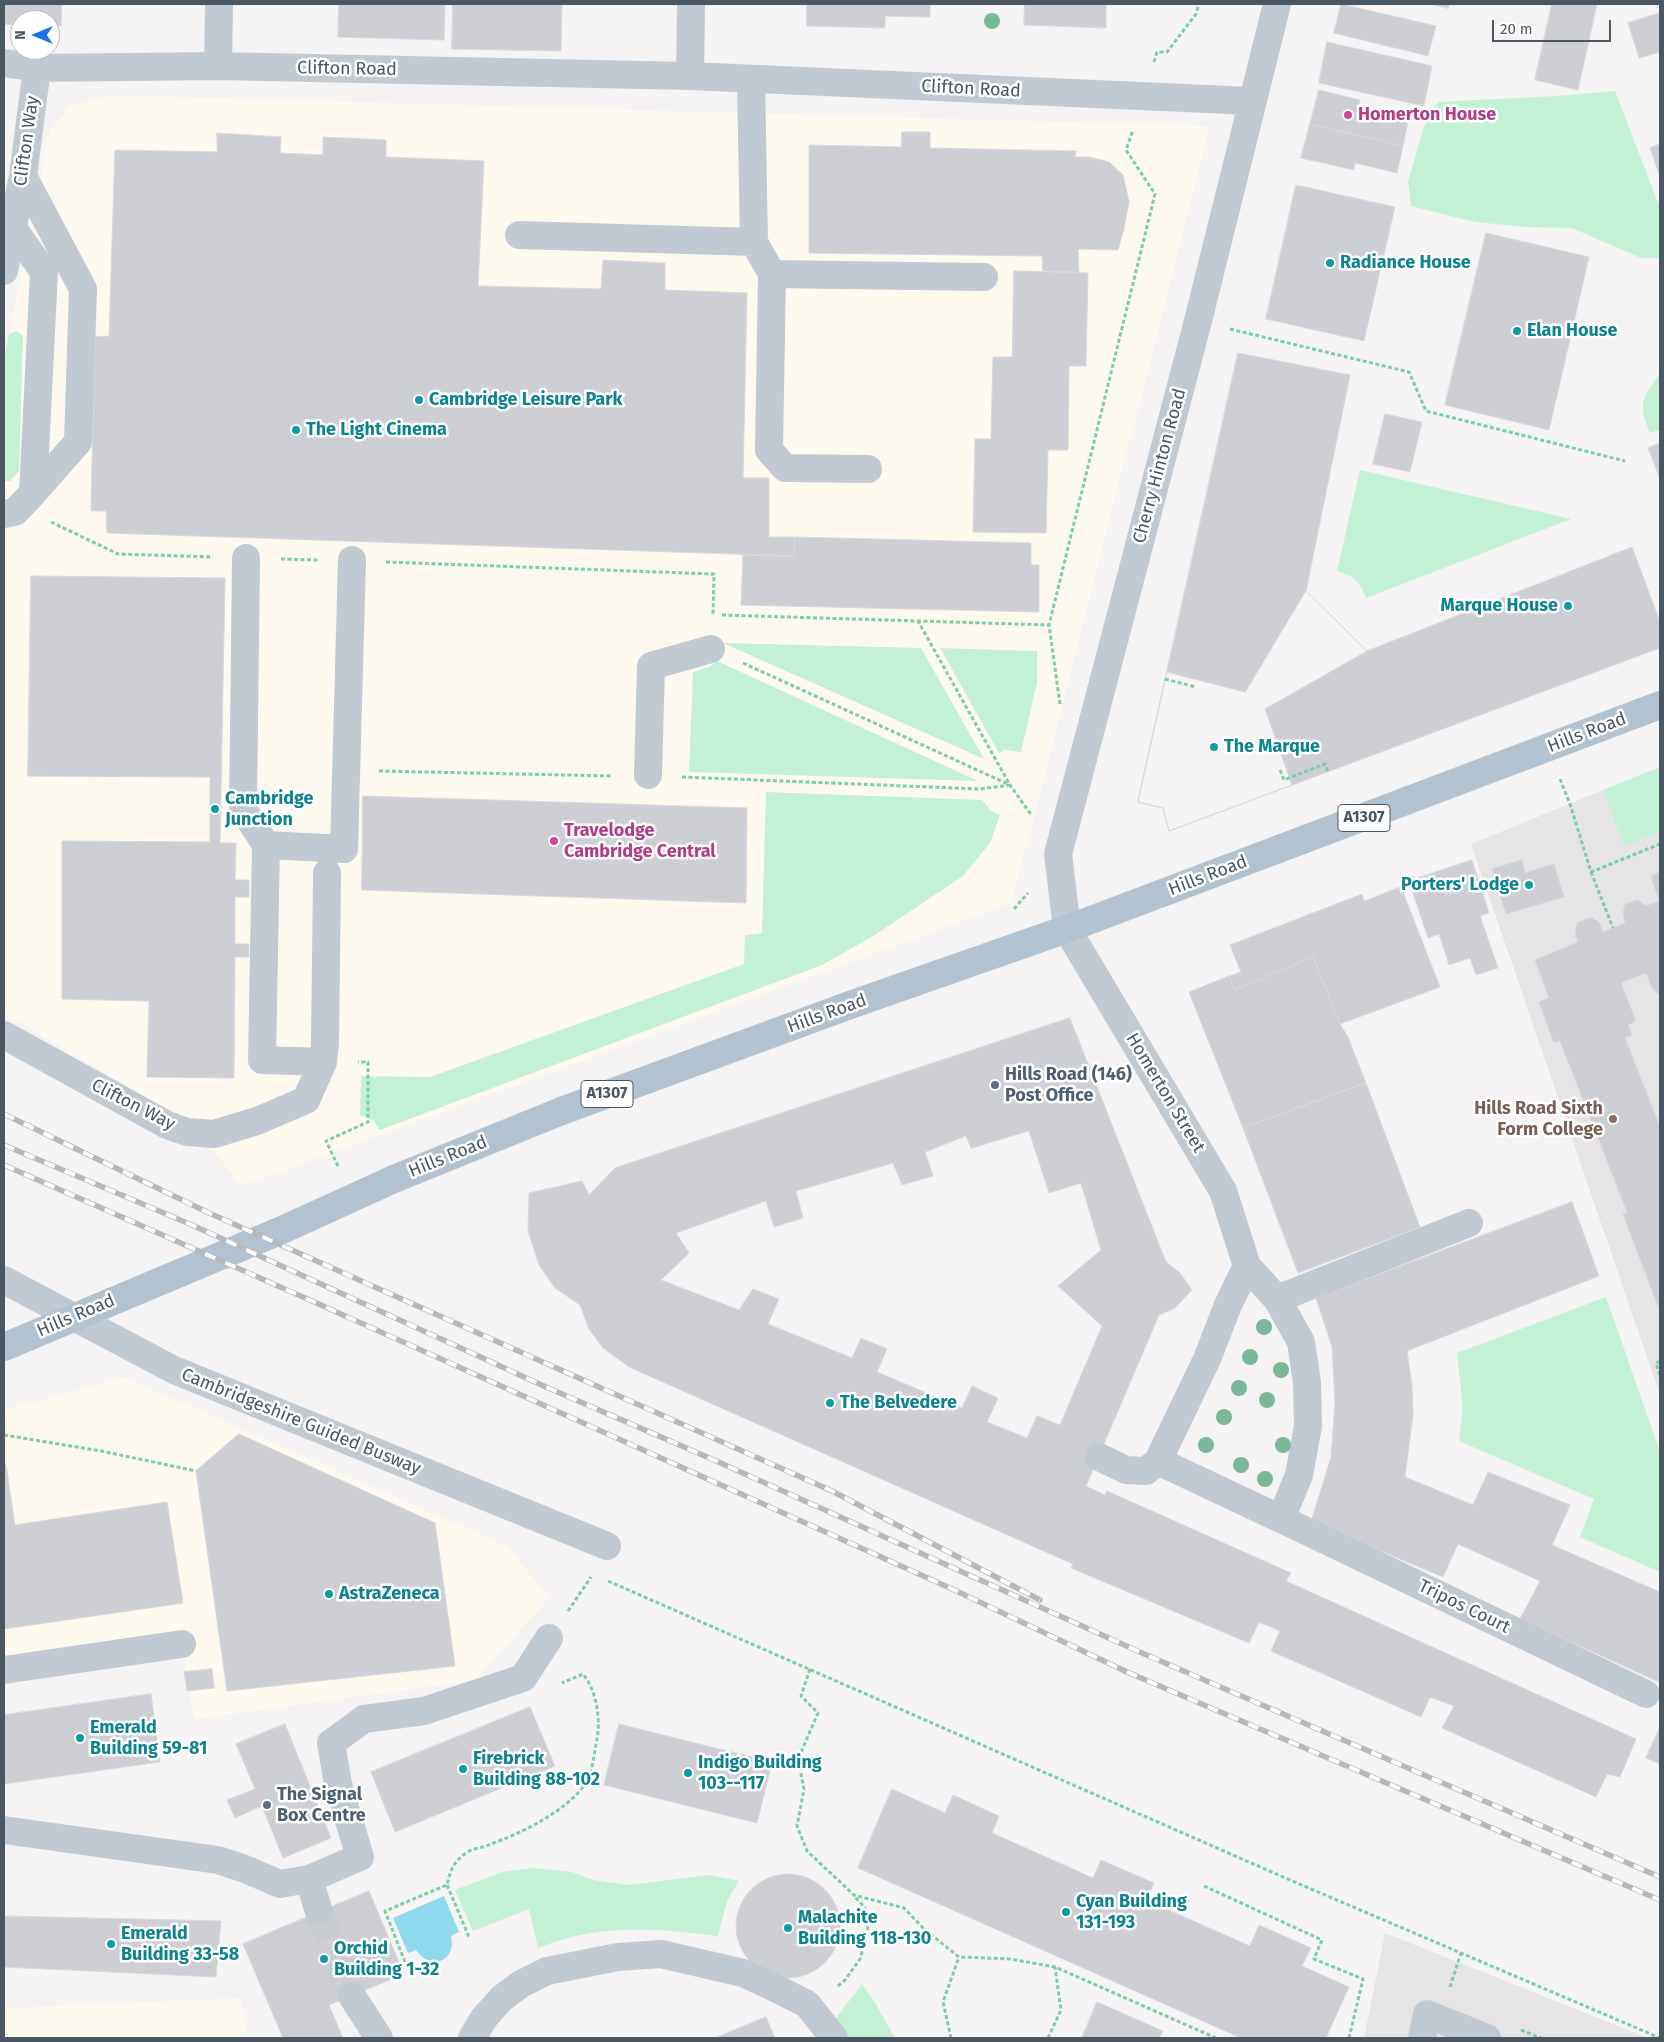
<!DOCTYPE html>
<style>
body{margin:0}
#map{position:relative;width:1664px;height:2042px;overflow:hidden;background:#f5f3f3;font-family:"Fira Sans",sans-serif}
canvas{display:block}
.frame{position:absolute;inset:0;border:5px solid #4a5661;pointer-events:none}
.north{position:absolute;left:10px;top:10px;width:50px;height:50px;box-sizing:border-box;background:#fff;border:1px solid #b7bbc0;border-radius:50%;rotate:270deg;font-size:14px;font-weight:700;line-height:20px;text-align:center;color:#4a5661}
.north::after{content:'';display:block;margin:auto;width:18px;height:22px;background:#1a73e8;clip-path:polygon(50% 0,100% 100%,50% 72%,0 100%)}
.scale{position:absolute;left:1492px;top:20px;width:119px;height:22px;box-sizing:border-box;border:2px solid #4a5661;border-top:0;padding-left:6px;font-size:15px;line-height:18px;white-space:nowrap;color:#4a5661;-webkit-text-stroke:4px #fff;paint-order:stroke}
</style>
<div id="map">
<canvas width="1664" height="2042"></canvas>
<div class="frame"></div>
<div class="north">N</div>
<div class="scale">20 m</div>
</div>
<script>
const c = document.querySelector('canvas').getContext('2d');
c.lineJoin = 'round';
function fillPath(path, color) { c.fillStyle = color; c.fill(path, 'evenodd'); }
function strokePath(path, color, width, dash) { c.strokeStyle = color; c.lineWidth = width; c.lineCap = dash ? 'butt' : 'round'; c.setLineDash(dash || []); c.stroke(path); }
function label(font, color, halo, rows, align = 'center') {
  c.font = font + ' "Fira Sans",sans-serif'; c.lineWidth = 5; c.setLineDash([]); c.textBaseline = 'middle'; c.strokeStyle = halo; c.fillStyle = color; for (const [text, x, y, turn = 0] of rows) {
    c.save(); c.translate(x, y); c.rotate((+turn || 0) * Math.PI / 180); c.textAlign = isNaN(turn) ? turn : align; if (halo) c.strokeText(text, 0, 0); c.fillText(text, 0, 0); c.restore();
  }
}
fillPath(new Path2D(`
 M97,97H179L1210,126L1012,903L242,1186L192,1124L4,1013V360L50,130L70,107Z
 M124,1377L507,1546L550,1598L472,1681L194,1719L183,1654L4,1682V1410Z
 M241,1998L247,2038H4V2008Z`), '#fdf9ef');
fillPath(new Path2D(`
 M1660,767V1395L1471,844Z
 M1385,1933L1648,2038H1364Z`), '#e6e4e5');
fillPath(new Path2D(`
 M1615,91L1660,208V258H1641L1572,228L1526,227L1475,222L1411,206L1408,181L1424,127L1438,102L1558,96Z
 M17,331L23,336L19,471L10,481H4V360L9,334Z
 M1660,373V430L1650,433C1637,403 1643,398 1660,373Z
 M1360,470L1571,519L1366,598C1359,580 1355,577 1337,571Z
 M723,643L921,648L984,759Z
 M940,648L1037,651V683L1021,752L1005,750L999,753Z
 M717,661L978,781L689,772L693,672L711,666Z
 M1660,767V832L1624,846L1603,790Z
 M766,792L982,800L990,810L1000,815L990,843L963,876L875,935L822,965L380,1130L373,1120L360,1115L361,1076L430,1077L744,964L745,935L762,933Z
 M1606,1297L1660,1452V1572L1580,1537L1594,1499L1459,1441L1463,1409L1457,1353Z
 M532,1868L572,1872L593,1880L629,1885L709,1875L739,1881L727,1901L718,1936C653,1928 600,1923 538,1948L529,1909L473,1931L455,1890L502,1872Z
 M862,1984L875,2003L895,2038H849L836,2018Z`), '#c3f1d5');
fillPath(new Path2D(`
 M444,1896L459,1932L451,1936C457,1961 430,1972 416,1950L408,1953L393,1918Z`), '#90daee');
const building = new Path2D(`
 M4,4H62L61,26H50V20H20V25L4,24Z
 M339,4H445L444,40L338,37Z
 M453,4H562L561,51L452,49Z
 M807,4H930V17L885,16V28L807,26Z
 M1025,4H1106V28L1024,25Z
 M1341,4L1436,26L1428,56L1334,33Z
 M1431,4H1449L1448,8Z
 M1552,4H1597L1578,90L1535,80Z
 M1660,13V52L1639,58L1628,23Z
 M1327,42L1432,66L1424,106L1319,83Z
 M1319,90L1360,100L1358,109L1408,121L1403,146L1310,124Z
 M1310,124L1403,146L1397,173L1355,163L1354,170L1301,158Z
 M902,132H930V148L1076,151L1075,157H1089L1109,162L1123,175L1129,202L1124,229L1118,250L1078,249L1079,272L1043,271L1042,256L809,253V145L901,147Z
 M217,133L281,137L280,153L323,155V137L386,140V157L484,161L478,286L601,289L603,260L665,263V290L747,293L743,478H769V537H795L794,556L107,533L106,511H91L92,464L95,337L109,336L115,150L217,152Z
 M1660,144V177L1650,148Z
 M1296,185L1395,207L1364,341L1266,319Z
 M1486,233L1589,257L1549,430L1445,405Z
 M1014,271L1088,273L1086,366H1069L1068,450H1048L1046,533L973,532L975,439H991L993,357H1012Z
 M1238,353L1350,375L1306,591L1367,651L1632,547L1660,622V648L1169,831L1163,808L1138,802Z
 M1385,414L1422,422L1410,472L1373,464Z
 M1660,443V479L1648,448Z
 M795,537L1031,543V565H1039V612L741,605L743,555L794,556Z
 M31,576L225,578L220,843H236L235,880H249V897H235V944H249V957H235L234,1078L147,1077L149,1001L62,999V841L210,842V777L28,776Z
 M1306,591L1367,651L1265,709L1292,785L1169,831L1163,808L1138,802L1167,672L1245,692Z
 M363,796L747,808L746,903L362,890Z
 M1472,860L1489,913L1480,916L1498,968L1476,975L1470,958L1449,965L1439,934L1428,938L1409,881Z
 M1522,860L1525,873L1554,864L1564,897L1506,914L1492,869Z
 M1660,872V995L1652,988L1646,973L1621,983L1636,1021L1628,1025L1632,1035L1625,1038L1660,1127L1659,1309L1623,1214L1627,1212L1560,1041L1554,1043L1539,1002L1549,998L1535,960L1578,942L1575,934L1577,923L1591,917L1599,922L1603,932L1625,923L1623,913L1625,904L1638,900L1646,906L1659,901L1651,876Z
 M1401,887L1440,987L1340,1024L1313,957L1234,990L1229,976L1241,972L1230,945L1362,894L1364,901Z
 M1313,957L1340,1024L1348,1037L1366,1083L1243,1128L1189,992L1229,976L1234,990Z
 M1070,1018L1166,1262L1180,1273L1192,1290L1175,1308L1159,1315L1086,1486L1105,1495L1107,1491L1291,1573L1286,1581L1636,1739L1620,1777L1607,1774L1596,1797L1442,1728L1454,1706L1430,1697L1421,1717L1271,1651L1280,1631L1259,1622L1249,1643L1071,1568L1073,1564L629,1367L603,1348L589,1329L580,1305L555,1288L539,1265L528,1231L529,1193L582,1181L589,1195L615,1168ZM1029,1131L1049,1193L1081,1183L1101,1250L1058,1286L1102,1326L1060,1425L1037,1416L1027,1438L987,1422L998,1398L972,1386L962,1408L877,1372L887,1349L861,1338L852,1358L768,1324L779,1299L753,1289L739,1310L661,1280L689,1253L676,1233L766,1201L774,1227L803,1218L796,1191L893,1163L902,1185L933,1176L925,1152L966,1136L971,1148Z
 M1366,1083L1420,1227L1298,1273L1243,1128Z
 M1572,1202L1599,1276L1407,1351L1412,1385L1413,1414L1405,1477L1473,1505L1488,1472L1570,1505L1552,1545L1660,1592L1659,1682L1520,1619L1540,1581L1458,1544L1443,1577L1311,1522L1331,1457L1335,1402L1332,1347L1316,1298Z
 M239,1434L435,1523L455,1666L227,1691L196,1471Z
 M4,1465H6L15,1525L167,1502L183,1603L4,1629Z
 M212,1669L214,1688L187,1691L184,1672Z
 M151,1694L160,1762L4,1784V1715Z
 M530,1707L555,1766L395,1832L371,1772Z
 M285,1724L331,1838L283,1858L262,1806L235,1818L227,1800L255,1789L236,1744Z
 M619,1724L772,1762L757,1823L604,1785Z
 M1660,1727V1764L1646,1758Z
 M892,1789L945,1813L953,1795L999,1816L992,1833L1093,1878L1101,1860L1154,1883L1146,1900L1250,1946L1259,1925L1311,1948L1302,1966L1349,1987L1326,2038H1241L858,1868Z
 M736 1926a52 52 0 1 1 104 0a52 52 0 1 1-104 0Z
 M369,1891L404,1974L329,2005L343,2038H283L243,1944Z
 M4,1916L221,1921L216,1977L4,1967Z
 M1097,2002L1163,2031L1159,2038H1082Z
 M766,2017L775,2038H715Z`);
fillPath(building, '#cdcfd5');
strokePath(building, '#d7d9de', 1);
strokePath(new Path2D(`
 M319,1912L352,1996`), '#caccce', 28, [28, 14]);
strokePath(new Path2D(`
 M1154,62L1157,52H1167L1196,14L1199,4
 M1230,329L1409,372L1426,411L1625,461
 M51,522L118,554L213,557
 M281,559L318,560
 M386,562L714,574L713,615
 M722,615L1049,625
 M743,663L1010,785L1032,816
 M1165,679L1196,687
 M1060,704L1049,625L1155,194L1126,150L1133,130
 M1280,770L1284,780L1325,764L1328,772
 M379,771L613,776
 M682,777L980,789L1010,785L918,621
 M1560,779L1570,804L1591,872L1660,844
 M1591,872L1613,928
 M1014,909L1028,893
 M338,1166L326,1141L368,1122V1062H358
 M1660,1361L1656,1363L1660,1376
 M4,1435L101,1451L196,1471
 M608,1581L1290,1880L1660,2038
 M568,1611L591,1577
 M810,1669L801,1696L818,1713L798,1759L804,1789L797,1826L807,1851L854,1895L904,1908L924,1929L959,1957L1010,1959L1055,1967L1216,2038
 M447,1885L469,1937
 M1204,1886L1322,1940L1314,1959L1363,1979L1349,2038
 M405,1962L385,1911L447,1885C450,1871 454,1861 466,1853C473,1848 483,1848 491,1844C522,1833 567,1811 586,1783C593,1772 594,1752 597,1739C601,1718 596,1690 583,1674L562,1683
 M838,1986L845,1980L860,1959L868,1931L866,1909L854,1896
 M1450,1987L1461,1953
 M1521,2030L1541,2038
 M951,2038L943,2002L959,1957
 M1048,2038L1061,2010L1055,1967`), '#7ad0a6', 3, [4, 2.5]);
strokePath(new Path2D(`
 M4,63L37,68L218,66L690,76L1252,101
 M218,66L219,4
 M690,76L691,4
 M751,79L754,242
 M23,176L83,289L78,442L33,493
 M519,235L754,242L772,274L769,450L785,468L868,469
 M4,271L23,176L37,68
 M772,274L984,277
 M4,514L15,512L33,493L44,272L13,228
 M246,558L243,809L266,845L262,1060L323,1062
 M648,775L651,666L711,649
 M266,845L344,849L352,560
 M4,1035L167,1125L187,1132L214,1134L257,1121L306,1100L323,1062L325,1043L327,873
 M4,1280L174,1370L607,1546
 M1277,1299L1469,1223
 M1099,1457L1126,1470L1146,1471L1158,1461L1207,1359L1228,1305L1247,1266
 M1158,1461L1281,1519L1299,1475L1308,1426L1307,1383L1301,1342L1277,1299L1247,1266L1223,1191L1067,929L1058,854L1198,321L1277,4
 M1281,1519L1646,1694
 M4,1670L182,1644
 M4,1830L218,1860L245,1869L280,1884L309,1879
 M319,1912L309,1879L360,1857L338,1784L331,1743L364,1719L424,1711L523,1678L549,1638
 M352,1996L379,2038
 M472,2038L484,2018L502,1998L521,1984L547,1971L618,1957L661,1954L743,1973L769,1985L807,2004L834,2038
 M1422,2038L1427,2014L1487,2038`), '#c1cad2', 28);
strokePath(new Path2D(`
 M4,1347L282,1230L394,1179L559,1112L850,1005L1067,929L1660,705`), '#b3c2d1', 28);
const rail = new Path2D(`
 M4,1114L209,1213L832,1491L1040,1600
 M4,1145L192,1225L546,1387L714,1460L1142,1653L1660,1877
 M4,1165L312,1301L950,1588L1127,1672L1660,1900`);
strokePath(rail, '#b5b8bd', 5.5);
strokePath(rail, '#fff', 4, [11]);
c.fillStyle = '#7bb799';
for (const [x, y] of [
 [992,21],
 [1264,1327],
 [1250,1357],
 [1281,1370],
 [1239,1388],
 [1267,1400],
 [1224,1417],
 [1206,1445],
 [1283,1445],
 [1241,1465],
 [1265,1479]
]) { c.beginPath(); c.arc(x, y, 8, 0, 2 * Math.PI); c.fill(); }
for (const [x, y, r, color] of [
 [1348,115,5,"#d1479c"],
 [1330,263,5,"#0f9aa8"],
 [1517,331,5,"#0f9aa8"],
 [419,400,5,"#0f9aa8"],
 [296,430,5,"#0f9aa8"],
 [1568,606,5,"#0f9aa8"],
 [1214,747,5,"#0f9aa8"],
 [215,809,5,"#0f9aa8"],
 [554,841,5,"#d1479c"],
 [1529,885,5,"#0f9aa8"],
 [995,1085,5,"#5c6f8a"],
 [1613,1119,5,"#8d6e63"],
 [830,1403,5,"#0f9aa8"],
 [329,1594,5,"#0f9aa8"],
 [80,1738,5,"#0f9aa8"],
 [463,1769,5,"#0f9aa8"],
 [688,1773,5,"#0f9aa8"],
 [267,1805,5,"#5c6f8a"],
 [1066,1912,5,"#0f9aa8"],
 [788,1928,5,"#0f9aa8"],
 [111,1944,5,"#0f9aa8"],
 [324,1959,5,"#0f9aa8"]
]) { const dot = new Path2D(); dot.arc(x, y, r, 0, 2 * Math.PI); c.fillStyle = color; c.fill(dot); strokePath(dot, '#fff', 2); }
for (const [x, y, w] of [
 [1364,818,52],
 [607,1094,52]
]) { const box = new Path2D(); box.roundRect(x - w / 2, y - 13.5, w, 27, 4); c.fillStyle = '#fff'; c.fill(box); strokePath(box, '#4a5661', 1); }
label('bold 16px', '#4a5661', null, [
 ["A1307",1364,818],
 ["A1307",607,1094]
]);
label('18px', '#4a5661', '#fff', [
 ["Clifton Road",347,69,1],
 ["Clifton Road",971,89,3],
 ["Clifton Way",27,141,-82],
 ["Cherry Hinton Road",1160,466,-75],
 ["Hills Road",1587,733,-21],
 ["Hills Road",1208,876,-21],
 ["Hills Road",827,1014,-20],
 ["Homerton Street",1165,1093,59],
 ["Clifton Way",133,1105,27],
 ["Hills Road",448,1157,-22],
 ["Hills Road",76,1316,-23],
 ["Cambridgeshire Guided Busway",301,1422,22],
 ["Tripos Court",1464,1607,26]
]);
label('bold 18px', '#b23c85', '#fff', [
 ["Homerton House",1358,115],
 ["Travelodge",564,831],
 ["Cambridge Central",564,852]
], 'left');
label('bold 18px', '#0d838f', '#fff', [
 ["Radiance House",1340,263],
 ["Elan House",1527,331],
 ["Cambridge Leisure Park",429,400],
 ["The Light Cinema",306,430],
 ["Marque House",1558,606,"right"],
 ["The Marque",1224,747],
 ["Cambridge",225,799],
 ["Junction",225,820],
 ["Porters' Lodge",1519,885,"right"],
 ["The Belvedere",840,1403],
 ["AstraZeneca",339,1594],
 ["Emerald",90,1728],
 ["Building 59-81",90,1749],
 ["Firebrick",473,1759],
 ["Building 88-102",473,1780],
 ["Indigo Building",698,1763],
 ["103--117",698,1784],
 ["Cyan Building",1076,1902],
 ["131-193",1076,1923],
 ["Malachite",798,1918],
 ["Building 118-130",798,1939],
 ["Emerald",121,1934],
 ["Building 33-58",121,1955],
 ["Orchid",334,1949],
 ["Building 1-32",334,1970]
], 'left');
label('bold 18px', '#4e5e75', '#fff', [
 ["Hills Road (146)",1005,1075],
 ["Post Office",1005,1096],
 ["The Signal",277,1795],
 ["Box Centre",277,1816]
], 'left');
label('bold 18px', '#785e54', '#fff', [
 ["Hills Road Sixth",1603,1109],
 ["Form College",1603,1130]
], 'right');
</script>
